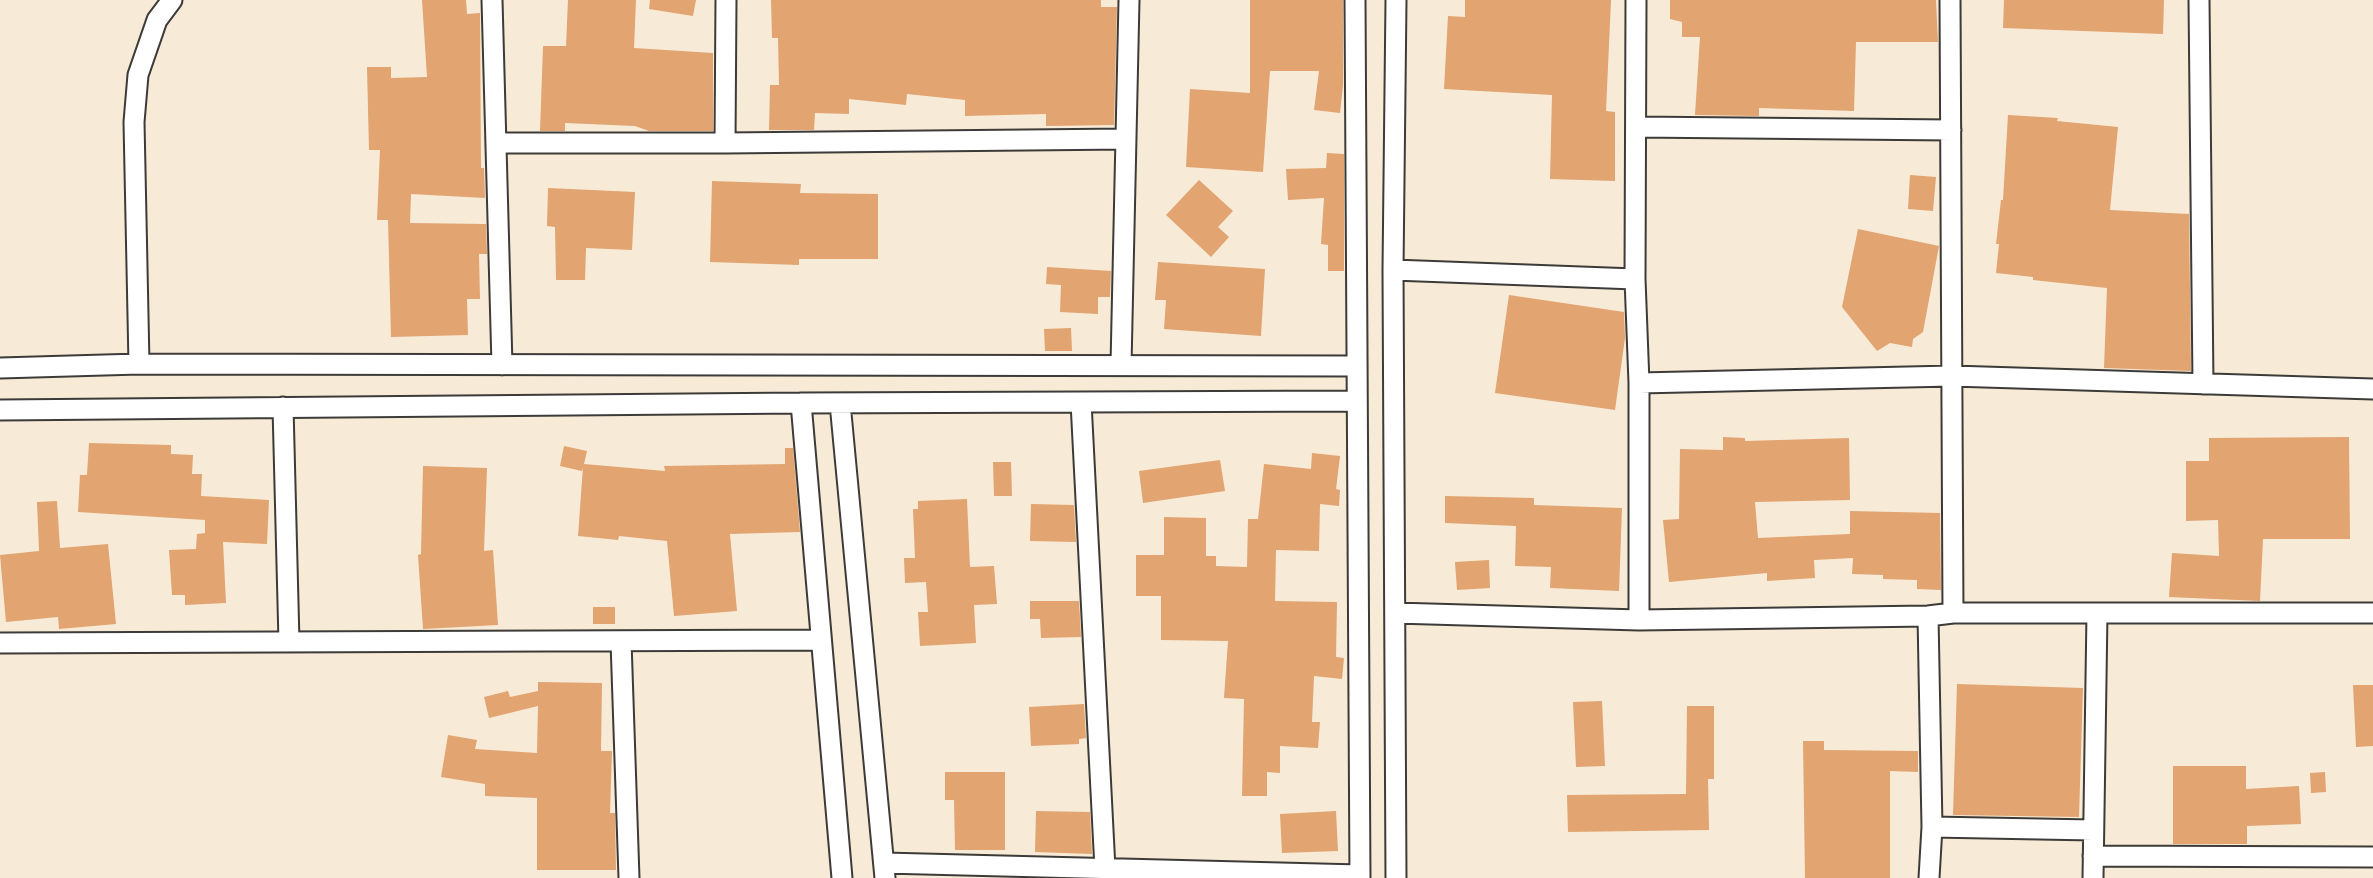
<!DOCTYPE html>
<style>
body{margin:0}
canvas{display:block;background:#f7ead6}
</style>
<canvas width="2373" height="878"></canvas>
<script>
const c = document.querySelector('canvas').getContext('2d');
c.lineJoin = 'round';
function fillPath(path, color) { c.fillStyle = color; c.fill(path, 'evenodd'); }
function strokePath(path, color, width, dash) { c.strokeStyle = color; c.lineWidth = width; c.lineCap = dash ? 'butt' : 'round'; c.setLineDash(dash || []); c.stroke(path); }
fillPath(new Path2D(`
 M422,0H466L467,14L480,13L481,168H484L485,198L411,194L410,223L486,224L487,254H479L480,299H467L468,335L391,337L388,220H377L380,150H369L367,67H391V78L427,77Z
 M568,0H636L634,48L713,53V131H649L635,126L565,123V131H540L543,46H566Z
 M650,0H696L693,16L649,9Z
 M771,0H1101V7H1117L1114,125L1046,126V114L965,116V100L907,94L906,105L849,99V114L815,113L814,130H769L770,85H779L778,38H772Z
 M1250,0H1343V85L1340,113L1314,110L1319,71H1270L1263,172L1186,167L1190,89L1250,93Z
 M1465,0H1611L1606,111L1615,112V181L1550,179L1552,95L1444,89L1448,16L1465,17Z
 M1670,0H1936L1938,42H1856L1854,111L1759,108V116L1695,115L1700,37H1682V22L1670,19Z
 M2004,0H2164L2163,34L2003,28Z
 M2008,115L2058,118L2057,121L2118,127L2110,210L2189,214L2191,371L2104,368L2107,288L2033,280V277L1996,273L1999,244H1996L2001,200H2003Z
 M1327,153L1344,154V271H1328V245L1321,244L1324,198L1288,200L1286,169L1326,168Z
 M1910,175L1936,177L1933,211L1908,209Z
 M1199,180L1233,211L1218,227L1229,237L1211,257L1166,215Z
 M712,181L801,184L800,193L878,194V259H799V265L710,262Z
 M548,188L635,192L632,250L586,248L585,280H556L555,227L547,226Z
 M1858,229L1939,246L1923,332L1913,339L1912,347L1890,343L1877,351L1842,307Z
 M1158,262L1265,269L1261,336L1164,329L1166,300H1155Z
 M1047,267L1111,271L1110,297H1098V314L1060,312L1061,285L1046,284Z
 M1509,295L1624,312L1625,338L1615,410L1495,393Z
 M1071,328L1072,351H1045L1044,329Z
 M1723,437L1745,438V441L1849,438L1850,500L1755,502L1758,538L1850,534V511L1940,513L1941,590L1917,589V580L1883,579V575L1852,574L1853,558L1814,560L1815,578L1767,581V573L1669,582L1663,520L1679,519L1680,449L1723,450Z
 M2349,437L2350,539H2263L2260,601L2169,597L2172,553L2219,556L2218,520L2186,521V461H2209V438Z
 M89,443L171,445V454L193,455L192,474H202L201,496L269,500L267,544L223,542L226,603L185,605V595H172L169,550L196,549L197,534L205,533V520L78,512L80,475H87Z
 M564,446L587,451L584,464L665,471L664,466L785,464V448H793L800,532L730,534L737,611L674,616L667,541L619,536L618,540L578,536L583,467L582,471L560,466Z
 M1312,453L1340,456L1336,489L1340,490L1339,506L1320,504L1319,551L1276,550L1275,601L1337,602L1336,657L1344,658L1342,679L1314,676L1312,722H1320L1318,748L1280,746V773L1267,772V796H1242L1244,699L1224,698L1228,641L1161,640V596H1136V555H1164V517L1206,518V556H1216V566L1247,567L1248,519H1258L1264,464L1311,469Z
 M1220,460L1225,491L1143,503L1139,471Z
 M993,462H1011L1012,496H994Z
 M423,466L487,468L484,551L493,550L498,625L423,629L418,555L421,554Z
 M1445,496L1534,498V505L1622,508L1619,591L1550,588L1551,567L1515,566L1516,526L1445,523Z
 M967,499L970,567L994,566L997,604L974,605L976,643L920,646L918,612H928L926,582L905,583L904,558H915L913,509H918V501Z
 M57,501L60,548L108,544L116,624L59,629L58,617L6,622L0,555L39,551L37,502Z
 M1031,504L1074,505L1076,542L1030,541Z
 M1489,560L1490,588L1457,590L1455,562Z
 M1030,601H1079L1081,637L1041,638L1040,619H1030Z
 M593,607H615V624H593Z
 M538,682L602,683L601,751H612L610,813H615L616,870H537V798L485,796V784L441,777L448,735L477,740L475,749L537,753L538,706L489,718L484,697L508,691L510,697L538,691Z
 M1957,684L2083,688L2079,817L1953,815Z
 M2353,685H2373V746L2356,747Z
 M1602,701L1605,766L1576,767L1573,702Z
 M1084,704L1086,738L1079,739V744L1031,746L1029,707Z
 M1687,706H1714V779H1708L1709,830L1568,832L1567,795L1686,794Z
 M1803,741H1824V750L1918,751V772L1890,771V878H1805Z
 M2173,766H2246V789L2299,786L2301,824L2247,826V844H2173Z
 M945,772H1005V850H955L954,800H945Z
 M2325,772L2326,792L2311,793L2310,773Z
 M1036,811L1090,812L1092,854L1035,852Z
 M1336,811L1338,851L1282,853L1280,814Z`), '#e2a471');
const minor = new Path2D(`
 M492,0L502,365
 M1355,0L1360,878
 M1396,0L1393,270L1396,878
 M1636,0L1635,279L1639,383V620
 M1950,0L1953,613
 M2199,0L2203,384
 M1636,127L1951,130
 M496,143H725L1126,139
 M725,143L726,0
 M1393,270L1635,279
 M139,364L134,122L138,75L157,20L172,0
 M1121,365L1129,0
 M0,368L139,364L1357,366
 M1639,383L1952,376L2373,389
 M1081,402L1105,869
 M801,403L842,878
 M840,403L885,878
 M283,407L289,642
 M0,410L801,403L1357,401
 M1395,613L1639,620L1928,616L1953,613H2373
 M1928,616L1932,827L1929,878
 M621,641L629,878
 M0,643L821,640
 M1932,827L2093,830
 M2093,856L2373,857
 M884,863L1360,875
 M2093,878L2097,613`);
strokePath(minor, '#3d3b38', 23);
strokePath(minor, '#fff', 19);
</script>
